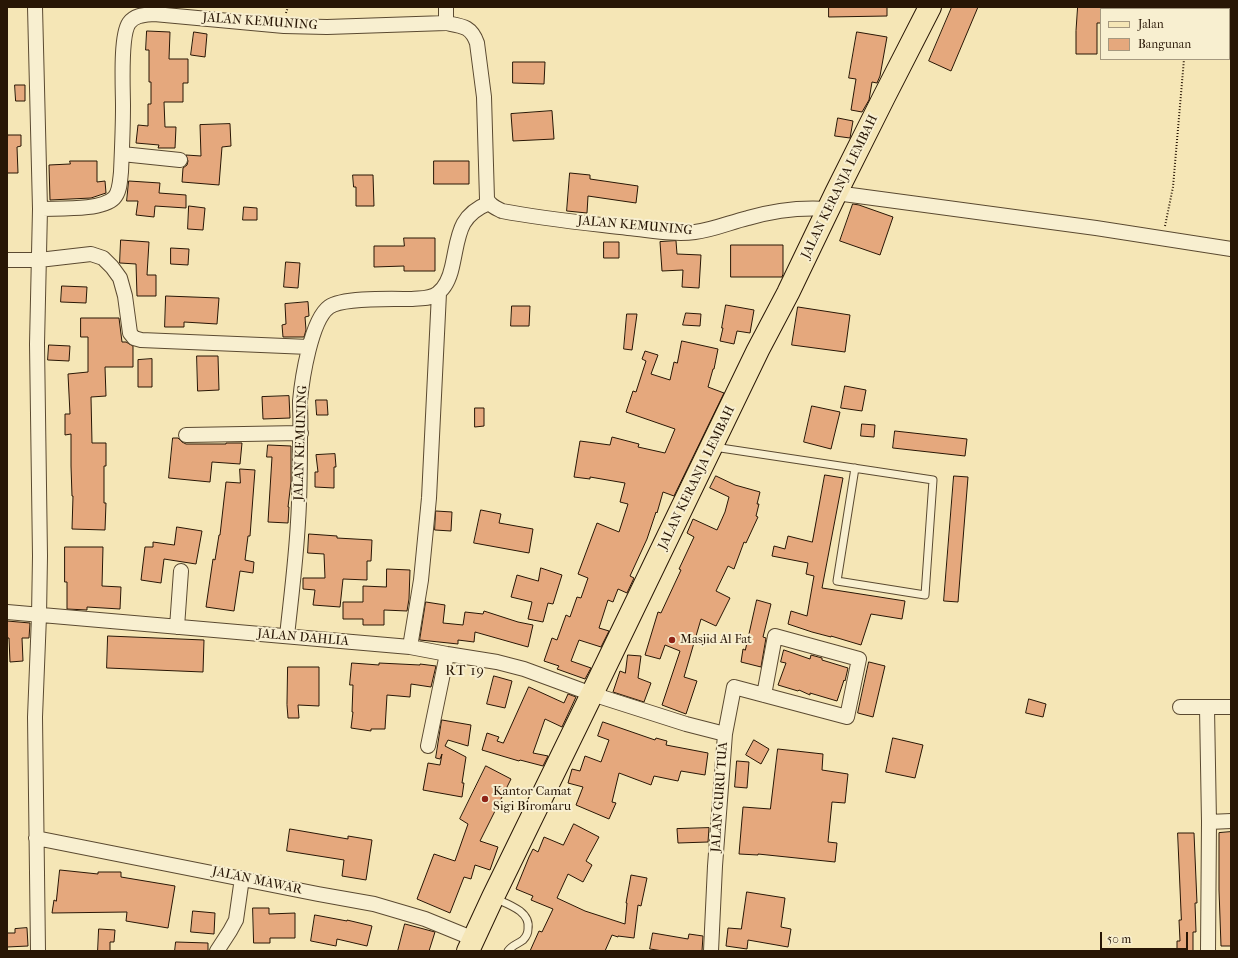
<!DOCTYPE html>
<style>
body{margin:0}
#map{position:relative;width:1238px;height:958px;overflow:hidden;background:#f5e6b6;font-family:"IM FELL French Canon",serif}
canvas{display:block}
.frame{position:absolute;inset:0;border:8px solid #281605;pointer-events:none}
.legend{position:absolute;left:1100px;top:8px;width:130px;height:52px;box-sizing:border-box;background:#f8efd0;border:1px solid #a5987f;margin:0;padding:5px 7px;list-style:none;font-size:12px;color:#281605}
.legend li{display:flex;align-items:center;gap:8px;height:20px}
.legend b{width:20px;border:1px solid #a5987f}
.scale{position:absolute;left:1100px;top:932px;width:88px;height:18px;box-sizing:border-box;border:2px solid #281605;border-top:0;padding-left:5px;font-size:12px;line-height:14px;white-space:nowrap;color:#281605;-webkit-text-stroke:3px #f8efd0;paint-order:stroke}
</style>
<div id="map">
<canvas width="1238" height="958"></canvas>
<div class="frame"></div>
<ul class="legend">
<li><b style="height:5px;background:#f5e6b6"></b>Jalan</li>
<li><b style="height:11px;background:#e5a87d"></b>Bangunan</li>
</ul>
<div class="scale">50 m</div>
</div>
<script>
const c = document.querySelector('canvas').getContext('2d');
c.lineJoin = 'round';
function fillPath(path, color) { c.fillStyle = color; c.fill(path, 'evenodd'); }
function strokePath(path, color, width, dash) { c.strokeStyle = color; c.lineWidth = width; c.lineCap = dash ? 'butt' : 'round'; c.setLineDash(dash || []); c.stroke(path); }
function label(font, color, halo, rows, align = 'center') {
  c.font = font + ' "IM FELL French Canon",serif'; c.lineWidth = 4; c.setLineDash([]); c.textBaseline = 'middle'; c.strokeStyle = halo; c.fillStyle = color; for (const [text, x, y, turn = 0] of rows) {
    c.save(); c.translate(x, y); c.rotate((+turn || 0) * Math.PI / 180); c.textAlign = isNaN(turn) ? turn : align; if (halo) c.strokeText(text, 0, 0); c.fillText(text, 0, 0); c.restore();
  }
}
const building = new Path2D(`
 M829,7H887V16L829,17Z
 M952,7H978L951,71L929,61Z
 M1078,7H1102L1101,23H1097V54H1076V31Z
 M147,31L170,32L169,59H188V83H183V102H164L165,127H176L175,148H158L159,145L136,143L138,125L148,126V104H151V82H149V50H146Z
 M194,32L207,34L205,57L191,55Z
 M857,32L887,37L880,76L877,83L872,82L869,100L862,112L851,110L856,79L849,78Z
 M513,62H545L544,84L513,83Z
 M15,85H25V101H16Z
 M552,111L554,139L513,141L511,114Z
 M838,118L853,121L850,138L835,136Z
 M230,124L231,146L222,147L219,185L182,182L183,168L187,165L188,161L186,155L201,156L200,125Z
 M8,135H21V146L17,147L18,173H7Z
 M70,161H97V182L105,181L106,193L91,198L50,200L49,165L70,164Z
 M434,161H469V184H434Z
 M570,173L590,175V179L638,186L636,203L588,196L587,213L567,211Z
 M353,175H373L374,206H356V187H354Z
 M129,181L160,183L159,193L186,195V208L155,206L154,217L136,215L138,201H127Z
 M853,204L859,205L893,217L880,255L840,241Z
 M189,206L205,208L203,230L188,229Z
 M244,207L257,208V220H243Z
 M404,238H435V271H404V266L374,267V246H404Z
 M121,240L149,242L147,275H156V296H137L136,264L120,263Z
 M676,241L677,254L701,255L699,288L682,287L683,270L662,271L660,242Z
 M604,242H619V258H604Z
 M731,245H783V274L782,277H731Z
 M171,248L189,249L188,265L171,264Z
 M286,262L300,263L298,288L284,287Z
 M62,286L87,287L86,303L61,302Z
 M166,296L219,298L217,324L184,322V327H165Z
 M308,302L309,316L305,317L306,330L304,337H283L282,325L286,324L285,304Z
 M726,305L754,310L750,333L737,331L734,344L720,341L723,328H722Z
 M512,306H530L529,326H511Z
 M798,307L850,315L845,352L792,345Z
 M686,313L701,314L700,326L683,325Z
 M627,314H637L632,350L624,349Z
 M81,318H119L122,342H126L133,346V367H105L106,396L91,397L92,443H106V466H104V503H106L105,530L72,529L73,496H72L71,466V434L65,435V414H70L68,374L88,372V337H81Z
 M682,341L718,349L714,369H713L708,387L724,393L674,496L663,492L657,513L656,512L647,539L630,576L634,578L627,593L618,589L613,602L608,600L599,628L609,631L601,647L579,640L571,661L591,668L585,679L557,669L559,666L544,661L552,638L557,640L566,615L570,617L577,597L581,598L588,578L578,574L597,523L619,532L628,504L620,502L625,483L590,477V479L574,477L580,441L610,445L612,437L639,444L638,447L665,453L675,429L626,412L633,391L636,392L646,361L642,359L645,351L658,355L651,374L670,380L674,362L677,363Z
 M49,345L70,346L69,361L48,360Z
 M197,356H218L219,390L198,391Z
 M152,359V387H138V360Z
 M845,386L866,390L862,411L841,408Z
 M289,396L290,418L263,419L262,397Z
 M316,400H327L328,415H317Z
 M812,406L840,412L831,449L804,442Z
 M475,408H484V426L475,427Z
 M862,424L875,425L874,437L861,436Z
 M895,431L967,439L965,456L893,448Z
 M173,438H178L182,442L186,444H226V443H242L240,464L212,462L210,482L169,478Z
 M268,445L291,446V482L288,507H289L288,523L268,522L272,457H267Z
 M335,454L336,467H334V488L315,487V472H318L316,455Z
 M240,469L255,470L250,536H248L245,560L254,562L253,573L240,571L234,611L206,607L213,559L215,560L219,535H220L226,482L240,483Z
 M825,475L843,478L822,588L905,601L902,619L871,614L861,645L831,636V637L812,632L788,624L791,611L807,616L814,576L806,574L808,563L772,556L774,546L785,549L788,536L812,542Z
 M716,476L735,485L760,492L757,504H759L756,516L758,517L746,543L744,542L734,569L728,566L716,591L730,598L716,626L701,619L684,677L697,681L686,714L662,705L680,651L665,645L660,659L645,655L658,612L661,613L681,570L679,569L694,537L687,533L693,519L717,530L725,512L729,497L710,488Z
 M954,476L968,477L958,602L944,601Z
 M481,510L501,514L499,523L533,529L529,553L474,543Z
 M436,511L452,512L451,531L435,530Z
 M177,527L202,531L196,564L164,559L161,583L141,580L145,547H153V542L174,545Z
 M309,534L337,536V538L372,540L371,561H367V580L343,579L340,607L313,605L315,590L303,589V578H325L324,554L308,553Z
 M65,547H103L102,586L121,587L120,609L87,607V610L67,609V582H65Z
 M541,568L562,575L553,604L548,603L543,622L528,619L532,602L511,597L517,575L538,581Z
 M387,569L410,570L409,599L407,611L384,610V625H363V619H343V602H363V586L386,587Z
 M757,600L771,604L763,637L766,638L761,667L741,662L743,649L745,650Z
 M426,602L445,605L443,623L463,625L465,612L483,614L484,611L518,622L533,625L528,647L475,632L474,642L458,640V644L420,640Z
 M7,621L30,623L29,638H22L23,661L10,662L9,638H7Z
 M108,636L204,640L203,672L107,668Z
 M784,650L810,659L811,655L822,658V660L848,668L845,681L844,680L837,701L810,693V695L799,690L798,691L778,685L786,663L781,662Z
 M628,655L641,656L638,678L651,683L644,702L613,692L620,671L625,673Z
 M869,662L885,666L873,717L858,713Z
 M352,663L379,665V663L420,665V664L436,666L431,687L411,684L410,697L387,695L385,729H371V731L351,728L353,712H352L353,685H350Z
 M288,667H319V706L298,705L299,718H288L287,705Z
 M494,676L512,681L505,708L487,704Z
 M529,687L564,703L568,694L576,697L562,727L545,719L533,753L548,756L543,766L520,760L519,761L482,750L487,733L499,737L497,741L503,743Z
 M1029,699L1046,704L1043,717L1026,713Z
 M442,720L471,725L468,746L448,740L445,746L466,757L462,783H464L462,797L423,790L428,763L440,765L442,754L440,759L436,758Z
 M603,722L655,740L656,738L667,741L666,745L708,753L705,775L681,771L678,781L654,776L651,785L619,773L612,802L616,803L609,819L576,805L583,787L568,783L572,769L580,771L585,756L601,762L609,740L598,736Z
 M893,738L923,745L915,778L886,772Z
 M754,740L769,749L761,764L746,755Z
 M778,749L823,754L822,770L848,774L845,803L832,802L828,842L837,843L835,862L758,854V855L739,854L743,807L770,809Z
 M737,761L749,762L747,788L735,787Z
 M486,766L511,779L480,841L498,847L490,870L475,865L471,879L464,877L450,913L417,899L434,854L455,861L468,824L460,819Z
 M574,824L599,837L586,861L592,865L583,882L568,874L557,898L585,911L625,924L627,903H626L631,875L647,878L641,906L638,905L634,938L618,936V937L612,935L605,951H530L539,931L542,932L553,909L531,900L533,896L516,889L529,857L533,849L538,852L544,837L563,845Z
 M709,828L708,842L678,843L677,829Z
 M290,829L348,839V836L372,840L366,880L342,876L344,860L287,851Z
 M1231,832V946H1221L1219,890V833Z
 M1178,833H1194L1197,903H1195L1196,932H1193V951H1177V941H1180L1179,920H1181Z
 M60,870L98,874V872H121V877L175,886L168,928L126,921L127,912L52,913L54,900L56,901Z
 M747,892L785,898L781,927L791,929L788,947L748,940L747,949L726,946L728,928L741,929Z
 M253,908H269V914L295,913V938H270V943H254Z
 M193,911L215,913L214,934L191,932Z
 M315,915L347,921V920L372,926L367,946L337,939L336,946L311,941Z
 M405,924L435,932L429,951H398Z
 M27,928L28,946L7,947V933H15V929Z
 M99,929L115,930L114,942H110V951H98Z
 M653,933L688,939L689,934L703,936L702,951H663L650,949Z
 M176,942L208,943V951H175Z`);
fillPath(building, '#e5a87d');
strokePath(building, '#281605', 1);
const service = new Path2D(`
 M714,447L933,480L925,595L837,581L855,468
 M494,898C507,904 531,911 528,929C528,933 526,937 523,940C518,944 512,945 508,951`);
const minor = new Path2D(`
 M35,7L40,209L37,344L40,556L39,616L35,717L38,951
 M446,7V23
 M122,154L180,160
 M836,193L1096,228L1231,249
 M40,209C57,208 101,211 114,198C120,192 120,180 121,172C122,150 123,128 123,106C123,89 120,36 129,23C135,15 144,15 154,14L284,26L327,27L446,23C462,26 471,26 477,43L484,97L487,199C490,206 496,208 502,211C544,219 586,223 628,228C650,230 674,235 695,232C713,230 731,222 748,218C775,210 801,207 829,209
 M7,260H39L91,254L103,258L112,267L120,278L125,296L130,333L134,338L141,340L309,347
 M186,435L301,433
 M7,612L410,647L447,654L497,662L524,669L592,694L686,724L725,734L715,866L711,951
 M177,627L181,571
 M287,636C291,598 296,560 298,522C300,493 300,463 300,434C301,423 300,412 300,401C302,379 311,320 329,307C343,297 393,299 412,299C421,298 431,299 438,293C446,287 450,276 452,267C459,237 457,216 489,203
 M410,647L421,580L429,498L439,293
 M1180,707H1231
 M1207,708L1209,822
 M725,734L734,687L847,717L859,659L775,636L764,695
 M428,746L447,654
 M36,838L318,894L374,904L425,919L474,939
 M217,951L230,931L236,920L242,878
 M1208,951L1209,822L1231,821`);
const primary = new Path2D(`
 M468,951L493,897L592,694L758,350L788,293L836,193L884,97L930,7`);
strokePath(service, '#5b4a31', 9);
strokePath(minor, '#5b4a31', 16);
strokePath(primary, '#281605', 24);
strokePath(new Path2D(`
 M1187,9V7
 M286,13L288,7
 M1165,226L1173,187L1184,59`), '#281605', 2, [1, 2]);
strokePath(service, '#f8efd0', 7);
strokePath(minor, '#f8efd0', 14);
strokePath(primary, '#f5e6b6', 22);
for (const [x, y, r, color] of [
 [672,640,4,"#8f2418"],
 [485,799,4,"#8f2418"]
]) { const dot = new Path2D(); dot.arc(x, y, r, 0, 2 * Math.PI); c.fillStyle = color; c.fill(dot); strokePath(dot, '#f8efd0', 1.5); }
label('13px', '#281605', '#f8efd0', [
 ["JALAN KEMUNING",260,22,4],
 ["JALAN KERANJA LEMBAH",840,187,-64],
 ["JALAN KEMUNING",635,226,5],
 ["JALAN KEMUNING",301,443,-88],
 ["JALAN KERANJA LEMBAH",697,478,-64],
 ["JALAN DAHLIA",303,638,5],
 ["JALAN GURU TUA",720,797,-86],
 ["JALAN MAWAR",257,881,12]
]);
label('13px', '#281605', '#f8efd0', [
 ["Masjid Al Fat",680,640],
 ["Kantor Camat",493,792],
 ["Sigi Biromaru",493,807]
], 'left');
c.letterSpacing = '1px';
label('14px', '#281605', '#f8efd0', [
 ["RT 19",465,672]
]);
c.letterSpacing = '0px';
</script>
